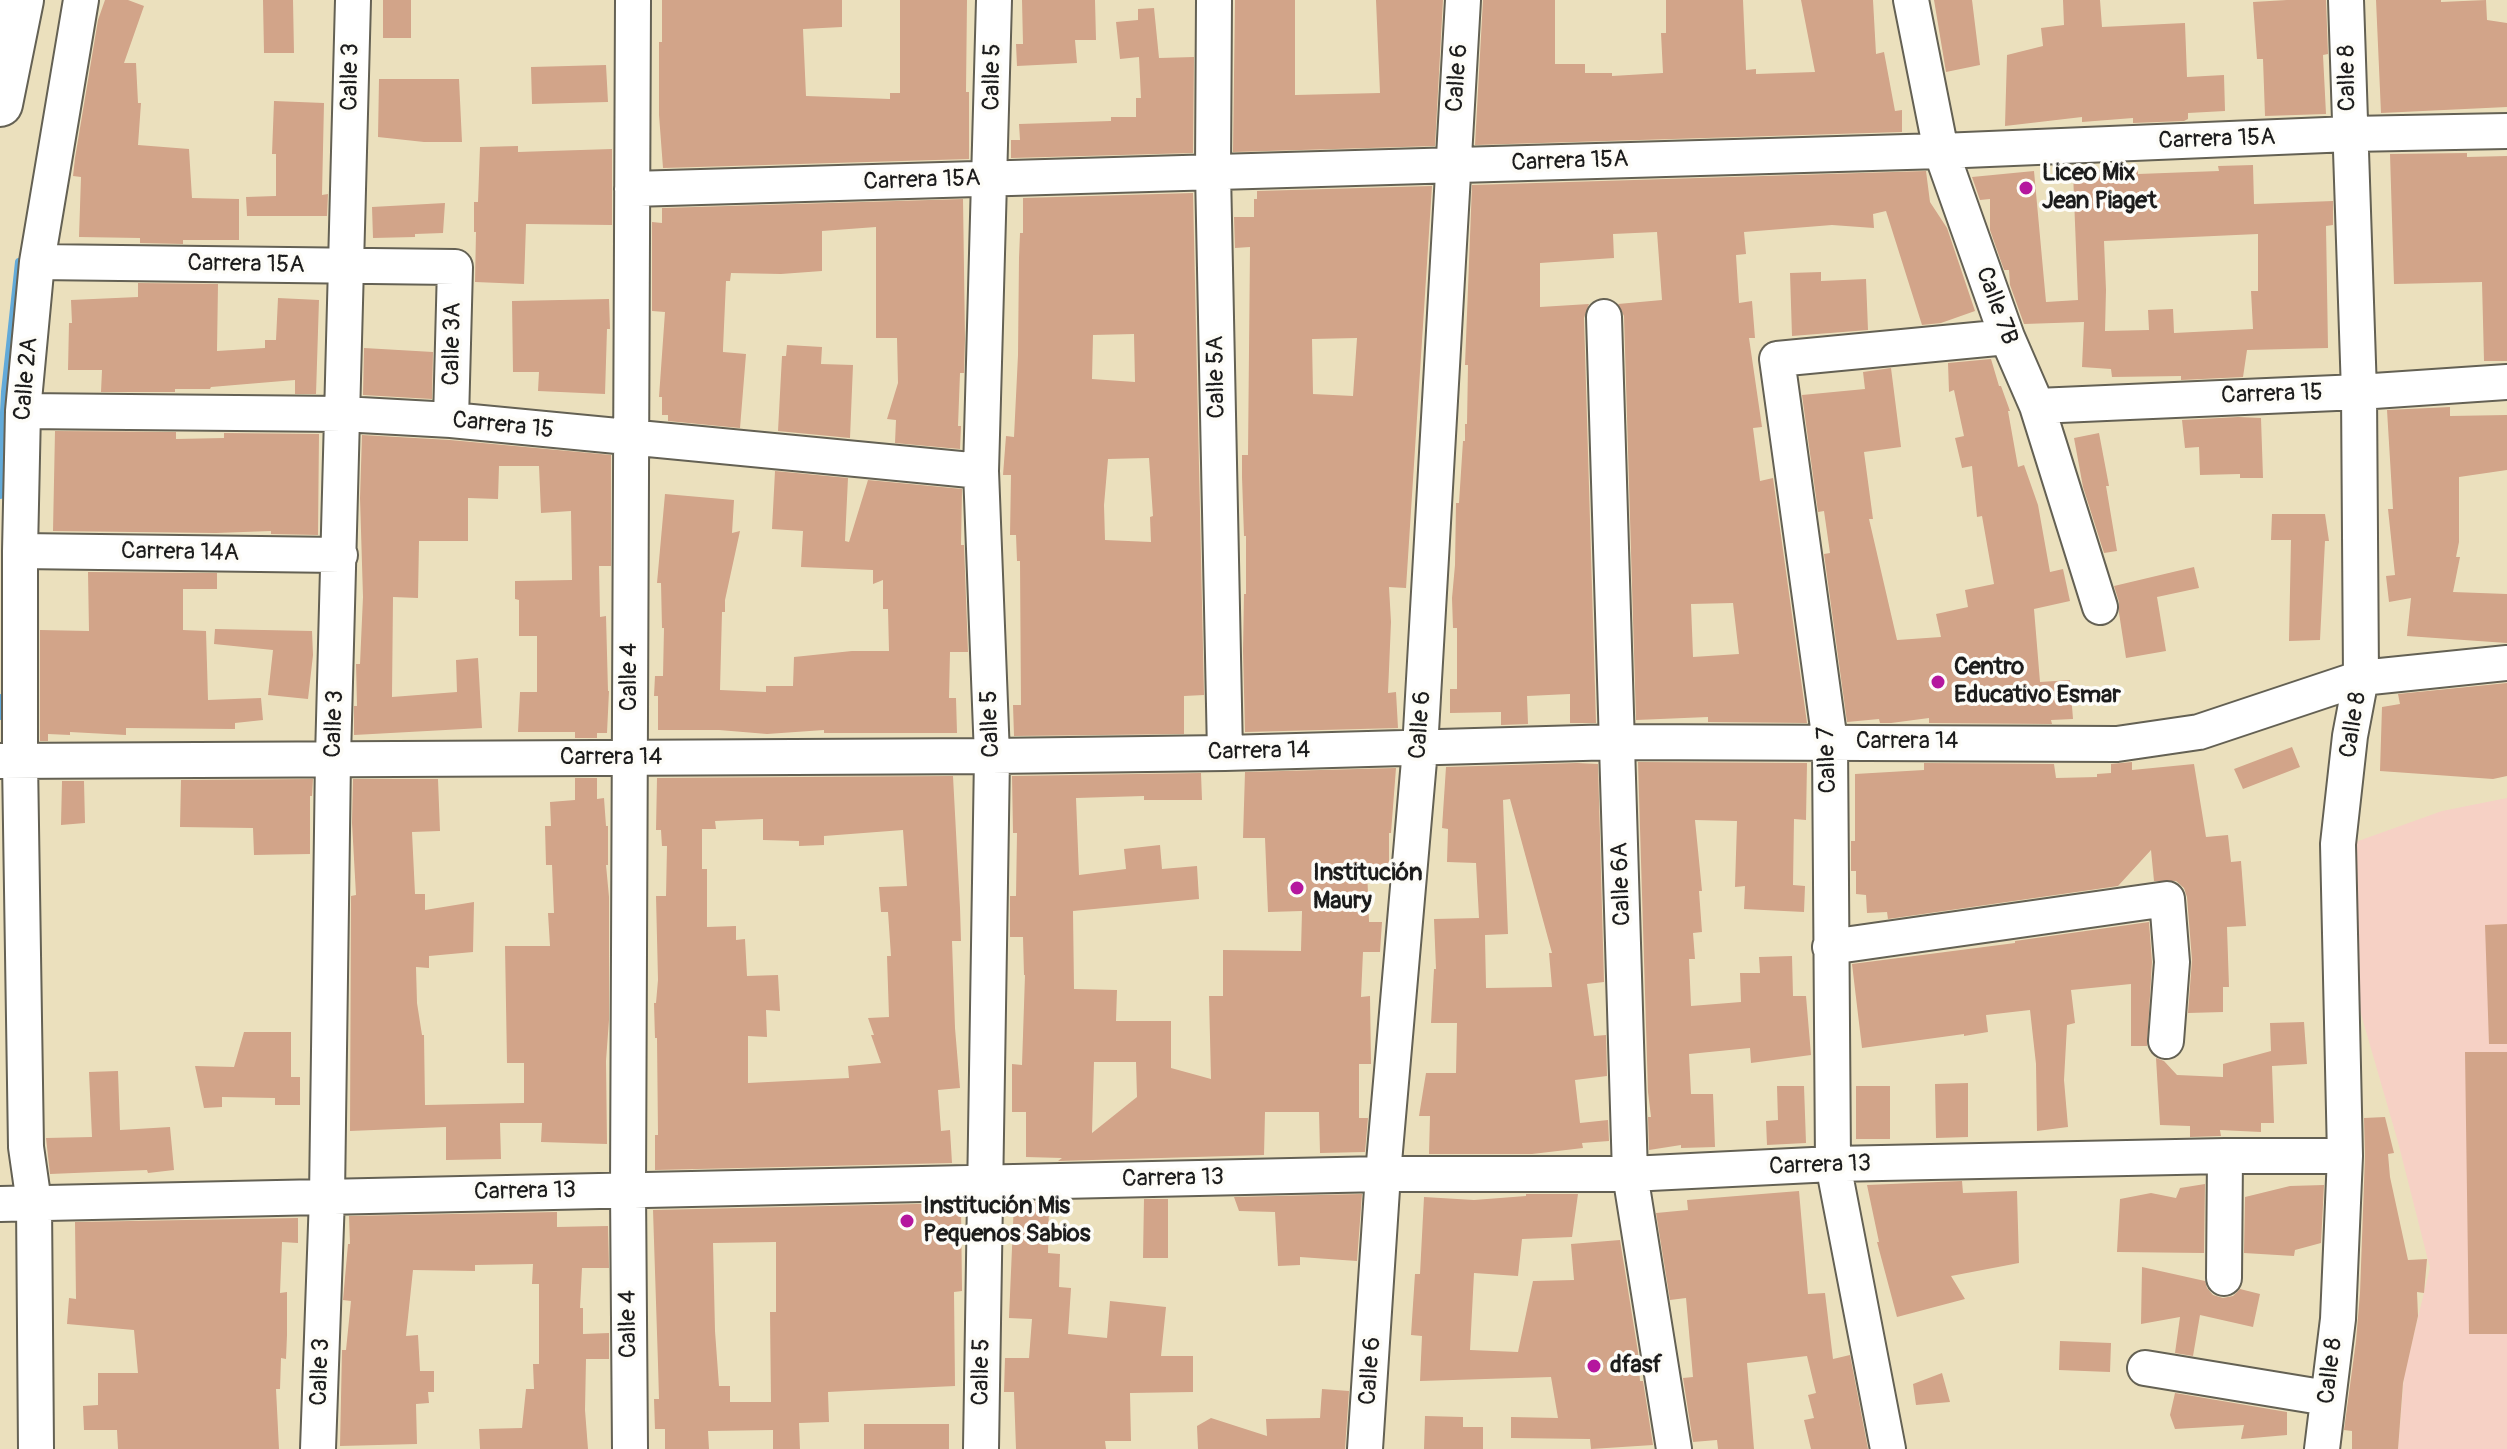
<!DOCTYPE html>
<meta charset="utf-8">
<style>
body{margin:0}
canvas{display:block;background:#ebe0bd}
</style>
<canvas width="2507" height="1449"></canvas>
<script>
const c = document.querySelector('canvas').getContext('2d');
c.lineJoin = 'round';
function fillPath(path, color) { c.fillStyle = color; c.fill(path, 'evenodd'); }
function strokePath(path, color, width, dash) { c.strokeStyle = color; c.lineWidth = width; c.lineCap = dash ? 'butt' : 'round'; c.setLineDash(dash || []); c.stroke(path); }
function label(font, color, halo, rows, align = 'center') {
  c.font = font + ' Pangolin,sans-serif'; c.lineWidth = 7; c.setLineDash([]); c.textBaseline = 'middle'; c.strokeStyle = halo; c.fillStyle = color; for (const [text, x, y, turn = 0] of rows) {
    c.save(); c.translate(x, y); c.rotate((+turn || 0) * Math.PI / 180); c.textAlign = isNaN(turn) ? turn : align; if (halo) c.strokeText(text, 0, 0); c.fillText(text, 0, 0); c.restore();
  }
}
fillPath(new Path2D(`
 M2507,798V1449H2398L2404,1375L2430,1268L2398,1142L2346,962L2347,845L2442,811Z`), '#f6d1c5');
strokePath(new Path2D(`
 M0,495L5,392L19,262
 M0,698V716`), '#62aad9', 8);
fillPath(new Path2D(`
 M105,0H128L144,6L124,63H136L138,103H141L138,145L189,149L192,198L239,199V240H183V244L140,243V238L79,237L81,177L73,176L75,158L98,20Z
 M263,0H293L294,53H264Z
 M383,0H411V38H383Z
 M662,0H842V27L803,29L806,96L890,99V93H900V0H967L966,92H969V159L663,168L659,115V42H662Z
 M1022,0H1095L1096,40H1075L1077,63L1017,66L1016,44H1023Z
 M1235,0H1295V95L1380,93L1376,0H1443L1435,146L1233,152Z
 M1483,0H1555V64H1585V73H1612V76L1663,73L1661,33H1666V0H1743L1746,70L1756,69V74L1815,72L1801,0H1873L1876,54L1884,52L1895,111L1902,110V132L1475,145Z
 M1934,0H1972L1980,65L1946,72Z
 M2063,0H2100L2102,27L2185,23L2187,77L2224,75L2225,111L2188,113V119L2184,121L2133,123V118L2082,122V117L2005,126L2007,55L2043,46L2041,28L2064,25Z
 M2287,0H2326L2328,54L2323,55L2326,114L2265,116L2263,59H2257L2253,2Z
 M2376,0H2441V2L2486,0L2487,20L2507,23V107L2381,113Z
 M1154,8L1159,58L1194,57L1193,153L1011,158V140H1020L1019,124L1111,121V117H1136V98H1141L1139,57L1120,59L1116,22L1138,20V9Z
 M606,65L608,102L532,104L531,67Z
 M379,79H459L462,142H424L378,137Z
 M274,101L324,103L322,195L328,194L327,216H247L246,197L276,196V154H272Z
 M518,146V152L612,149V225L526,224L524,284L475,282L476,232H474V202H478L480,147Z
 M2467,153V157L2507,156V361H2484L2482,282L2394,284L2390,154Z
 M2253,165L2254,204L2333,201V225L2326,226L2328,348L2247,350L2243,377L2181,380V376L2112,377L2111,369L2082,367L2084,322L2024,324L2010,285L2009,270H2004L1990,230V199L1980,200L1972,177L2034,171L2046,302L2078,300L2073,172L2138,167V174L2219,171L2218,166ZM2258,234V291H2251L2253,329L2174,333L2173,309L2148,310L2149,330L2105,331L2106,290L2104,241Z
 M1926,171L1930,202L1947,228L1975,311L1941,323L1922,325L1886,211L1873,214L1874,228L1832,225L1744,232L1746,254L1736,255L1739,303L1752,301L1755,338H1749L1762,427L1753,428L1760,481L1773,478L1807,723L1708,722V717L1636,720L1624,316L1618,304L1662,300L1657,232L1613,234L1614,258L1540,263V307L1589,304L1584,318L1596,723H1570V694L1527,696L1528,724L1501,725V712L1450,713V689H1457V628H1453L1452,598L1455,565L1456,503H1459L1463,441H1465V424H1467L1468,365H1465L1472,185ZM1733,603L1739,654L1693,657L1691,604Z
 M1432,186L1406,588L1389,587L1391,622L1388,693L1396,692L1398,728L1245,732L1243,651L1244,594H1246V536H1244L1242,477V455H1248L1250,247L1235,248L1234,217H1254V199H1257V191ZM1357,338L1353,396L1313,394L1312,339Z
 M1193,193L1204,695L1184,696V734L1014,736L1013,705H1021L1020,561H1017L1016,535H1010L1011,475H1003L1006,436L1014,437L1018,355L1019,258L1020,233H1023V198ZM1134,334L1135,382L1092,379L1093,335ZM1149,458L1153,516L1150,517L1151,542L1105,540L1104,505L1108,459Z
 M963,199L965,339L964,373H960L958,426H961L960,449L895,443L896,420L887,419L898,383L897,338H876V227L822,231V271L781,274L731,273L730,281H726L723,349V352L746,354L740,428L668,421V415H662V397H659L665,312L652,311V222L662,223V208Z
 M445,203L443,233L415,234V237L373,238L372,207Z
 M1821,272V281L1866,279L1868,330L1792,336L1790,273Z
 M138,283L218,284L217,351L265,348V340H276L278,298L319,300L316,394H295V380L211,387L210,389H175V392H101L102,370H68L69,323H72L71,300L138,297Z
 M609,299L610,329H607L605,394L538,391L539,372H513L512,301Z
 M787,345L822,347L821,364L853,365L850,438L778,431L782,356H786Z
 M364,348L433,352L432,399L363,395Z
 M1991,359L1999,386H2001L2010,411H2008L2018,467L2024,465L2038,505L2050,572L2063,569L2070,601L2034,609L2040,682L2070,680L2073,719L2051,720L2052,724L1929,723V718L1891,723H1880L1879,719L1847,722L1824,554L1830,553L1824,511L1818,512L1802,395L1865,389L1863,372L1891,368L1901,447L1864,452L1873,519H1869L1897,640L1941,637L1936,614L1968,607L1965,590L1994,584L1982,516L1977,517L1972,466L1962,468L1955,438L1964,436L1954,390L1949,392L1948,363Z
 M2450,407V416L2507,415V470L2459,477V542L2456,557H2460L2453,592L2507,594V643L2407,636L2411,598L2389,602L2386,576L2395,575L2388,509H2393L2387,410Z
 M2238,417L2261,418L2263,478H2240V474L2200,475L2199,447L2185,448L2182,420Z
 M55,431L176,432V439L224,438V433L319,434L318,535L271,534V531L216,533L53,531Z
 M2099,433L2109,486H2106L2117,551L2104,553L2083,487L2074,438Z
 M362,435L450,440L611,455V566H599L600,617L606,616L608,691H609L607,733H597V738H575V732H518L520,692H537V636H519V600L515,599V581L572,580L571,511L541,513L539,466H499L498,499L468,498V541H419L418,598L393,597L392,697L457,692L456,660L478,658L482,728L354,735V706H357L356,664H360L363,597L360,498Z
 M775,471L848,478L845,541L849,542L868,480L962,489L961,545H964L968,652H950L949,698H956L957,733H824V730L767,734L719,730H658V696H654L655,676H663L664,628H662L661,583H657L665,494L734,500L732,533L740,531L725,600V612H722L720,690L766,692V686H793L794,657L852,651H889L888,609H883V580L873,584V570L801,567L803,531L772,529Z
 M2272,514H2325L2329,541H2325L2320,640L2289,641L2291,540H2271Z
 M2194,567L2199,588L2157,597L2166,651L2126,658L2119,613V602L2114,586Z
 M88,572L217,573V589H183V630L206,631L208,700L261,698L263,720L235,723V729L126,728V735L70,732V735L48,734V741H40V630L89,631Z
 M215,629L312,631L313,655L308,699L268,695L273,650L214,644Z
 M2507,683V776L2493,779L2380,771L2382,707L2400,704L2398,694Z
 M2292,747L2300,767L2243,789L2234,769Z
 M1638,762L1807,763L1806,820L1794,819L1793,885L1805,886L1804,912L1744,909L1745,886L1735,887L1737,821L1695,820L1702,891H1699L1702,932L1693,933L1695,959H1689L1691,1006L1741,1002L1740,973H1760L1759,957L1792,956L1793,996H1806L1811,1055L1751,1063L1750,1048L1689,1054L1691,1094H1713L1715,1147L1681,1148V1145L1649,1150L1648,1117H1651L1648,1092Z
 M2132,762V770L2194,764L2206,837L2228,835L2231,862L2241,861L2246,926L2227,927L2229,987H2223V1012L2188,1013L2192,960L2187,897L2184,888L2176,881H2154L2151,850L2118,886L1888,919L1887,912L1867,913L1866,895L1856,894V871H1851V841H1855V774L1924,770V763L2054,764L2056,778L2097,777V774L2111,773V764Z
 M1577,763L1598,764L1604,982L1587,984L1594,1036L1606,1035L1607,1076L1575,1080L1580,1123L1608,1120L1609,1141L1582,1143L1583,1148L1532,1154H1429L1430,1116H1419L1426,1073H1456L1457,1023H1431L1434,969H1436L1434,919L1479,918L1476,863L1447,862L1448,829L1442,828L1446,767ZM1510,799L1552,953H1549L1552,987L1486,988L1485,935L1508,934L1503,800Z
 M1396,768L1391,833H1389V867H1367L1369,922H1382L1380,952H1363L1361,997L1370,996L1371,1064H1359V1118H1368L1365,1152L1320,1153L1319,1112H1265L1264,1155L1058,1161L1062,1158L1026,1157V1112H1012V1064L1022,1065L1025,975H1024L1023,937H1010V896H1016L1017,833H1013L1012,776L1201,773L1202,800H1144V796L1076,798L1079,875L1126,869L1124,849L1160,845L1162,869L1197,866L1199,899L1073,911L1074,989L1117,990L1116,1021H1171V1068L1211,1079L1209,996H1223V950L1301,951L1302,911L1268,912L1265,838H1243L1245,772ZM1094,1062H1136L1137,1097L1092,1133Z
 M953,776L960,908L961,941H952L955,1028L960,1088L938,1090L941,1131L950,1130L952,1163L655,1170V1135H658L657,1038H655L654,1003H656L658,980L656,896H666L667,846H662L661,830H656L657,778ZM763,819V840L799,841V846L824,845V836L903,830L907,886L879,887L881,912H888L891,956H887L889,1017L868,1018L874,1035H871L881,1063L848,1066L849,1078L748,1083V1036L767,1037L766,1010L780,1011L778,975L747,976L745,939L736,940V926L707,927V869H702V829H716L715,821Z
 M575,778H597V799L604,798L606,826H608V865H606L609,897V1020L606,1061L607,1144L541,1142L542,1123H500L501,1159L446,1160V1127L350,1131L351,896L356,895L352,823L353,779H438L440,831L412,832L415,894H425V910L474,902L473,952L429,956V968L416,967L417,1003L422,1035H424L425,1105L524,1103V1063H507L505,946H550L548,913H554L552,865H546L545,826H551L550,802L575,800Z
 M313,779L312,796H310V854L254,855L253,828L180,827L181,780Z
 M62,781H84L85,823L61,825Z
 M2149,922L2152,962L2147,1046H2131V984L2071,990L2075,1023L2067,1025L2064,1080L2068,1127L2037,1131L2036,1064L2030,1010L1986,1015L1988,1032L1964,1036V1034L1862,1048L1852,964L2015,943V941Z
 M2507,924V1044H2489L2485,925Z
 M2304,1022L2307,1064L2272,1066L2274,1123H2261V1132L2220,1130L2221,1136L2190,1137V1126L2160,1125L2156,1058L2164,1061L2177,1075L2223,1077V1064L2271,1051L2270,1023Z
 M244,1032H291V1077H300V1105H275V1098L222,1097V1107L204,1108L195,1066L234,1067Z
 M2465,1052H2507V1334H2469Z
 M118,1071L120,1130L170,1127L174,1170L148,1173L147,1170L50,1174L46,1138L92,1137L89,1072Z
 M1968,1083V1137L1936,1138L1935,1084Z
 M1777,1086H1804L1806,1143L1767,1145L1766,1121L1778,1120Z
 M1856,1086H1890V1139H1856Z
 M2385,1117L2394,1153L2388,1154L2390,1177L2408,1260L2427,1259L2424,1293L2417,1292L2418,1316L2403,1383L2398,1449H2352V1431L2344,1430L2356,1341L2360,1293L2365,1156L2364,1118Z
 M1962,1181L1963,1193L2017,1191L2019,1263L1951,1276L1965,1299L1897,1317L1877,1242H1879L1867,1185Z
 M2205,1184L2204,1253L2117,1252L2120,1199L2151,1193L2176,1198L2180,1188Z
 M2324,1185L2321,1243L2295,1250L2294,1256L2244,1253L2245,1197L2290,1186Z
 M1799,1191L1808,1294L1825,1293L1833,1359L1850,1355L1868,1449H1811L1804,1420L1814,1418L1808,1395L1816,1393L1807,1356L1747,1363L1754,1449H1718L1717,1440L1693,1442L1683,1378L1693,1377L1686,1298L1670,1300L1656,1213L1688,1210L1687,1200Z
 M1362,1194L1357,1261L1300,1257V1265L1278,1266L1275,1212L1239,1211L1234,1197Z
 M1526,1194H1578L1572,1237L1522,1239L1518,1276L1474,1273L1470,1350L1518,1352L1533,1281L1574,1280L1571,1244L1620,1240L1638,1352L1640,1381H1643L1653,1445L1591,1449L1590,1439L1511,1438V1417L1558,1418L1551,1377L1420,1381L1422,1336L1411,1335L1415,1274H1420L1424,1197L1474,1200L1526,1196Z
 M1144,1199H1168V1258H1143Z
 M1014,1202H1049L1048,1253L1060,1254L1059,1287L1071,1288L1068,1334L1107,1338L1110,1301L1166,1307L1161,1356H1193V1392L1130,1393L1131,1441H1105L1106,1449H1016L1014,1392H1004L1005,1358H1029L1032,1319L1009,1318Z
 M961,1203L962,1291L954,1292L955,1386L828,1392L829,1422L799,1423L800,1449H773V1430L708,1431L709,1449H665V1429H655L654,1399H659L658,1364L653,1210ZM776,1242V1312H770L771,1402H730V1386H719L715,1331L713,1243Z
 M557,1212V1227L608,1226L609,1268H582L580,1308H583V1334L609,1333V1359H586L585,1410L588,1449H480L479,1429L522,1428L526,1389H534L533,1364H539V1284H532L533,1264L475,1265V1271L413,1270L406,1336L418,1335L420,1371H434V1392H428L429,1403L416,1404L417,1444L340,1446L342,1350H346L351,1301L343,1300L348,1244H350L349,1216Z
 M298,1218V1243L282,1242L280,1293L287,1292V1335L286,1359L281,1358L280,1389H276L279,1449H118L117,1430H84L83,1406L98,1405V1373H138L134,1330L67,1324L69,1298L76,1299L75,1222Z
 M2142,1267L2205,1281L2207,1288L2213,1295L2223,1298L2233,1296L2240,1289L2260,1294L2253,1327L2200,1315L2193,1356L2175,1353L2180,1317L2141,1324Z
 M2060,1341L2111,1343L2110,1372L2059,1370Z
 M1942,1373L1950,1402L1916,1405L1913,1384Z
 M1322,1389L1349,1391L1345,1449H1198L1197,1426L1211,1418L1267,1436L1266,1419L1320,1418Z
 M2175,1393L2287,1412V1435L2241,1439L2244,1425L2175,1429L2170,1415Z
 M1425,1416L1463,1417V1427H1483V1449H1424Z
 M864,1424H949V1449H864Z`), '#d2a489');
const minor = new Path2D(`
 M1214,0L1213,172L1225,753
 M1911,0L1941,151L2007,337L2037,406L2100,607
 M632,189L1941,151L2350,134L2507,131
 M37,262L455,267L451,420
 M1604,317L1630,1174L1674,1449
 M2037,406L2359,392L2507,382
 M23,411L342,414L451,420L981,471
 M20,551L340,555
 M0,761L992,756L1225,753L1618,742L2117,744L2199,732L2361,678L2507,663
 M1830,947L2167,899L2172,962L2166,1041
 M0,1204L1383,1174H1630L1833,1164L2225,1156H2345
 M2224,1278L2225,1156
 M2145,1368L2327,1398
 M36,1449L34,1203L26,1147L20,761V551L23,411L37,262L81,0
 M318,1449L327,1197L333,758L353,0
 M630,1449L628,1190L633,0
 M981,1449L992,756L981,471L994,0
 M1365,1449L1383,1174L1420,749L1463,0
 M1888,1449L1833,1164L1830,742L1777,359L2007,337
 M2322,1449L2338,1319L2345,1156L2338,844L2350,736L2361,678L2359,392L2346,0`);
const major = new Path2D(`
 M0,104L21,0`);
strokePath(minor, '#646154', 38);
strokePath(major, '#646154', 48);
strokePath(minor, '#fff', 34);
strokePath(major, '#fff', 44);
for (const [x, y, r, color] of [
 [2026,188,8,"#b5179e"],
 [1938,682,8,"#b5179e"],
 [1297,888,8,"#b5179e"],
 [907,1221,8,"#b5179e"],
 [1594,1366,8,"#b5179e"]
]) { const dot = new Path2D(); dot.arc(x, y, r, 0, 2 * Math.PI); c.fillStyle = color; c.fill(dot); strokePath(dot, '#fdfcf7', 3); }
label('24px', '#1c1c1c', '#fdfcf7', [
 ["Calle 3",351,77,-89],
 ["Calle 5",993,77,-89],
 ["Calle 6",1458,78,-86],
 ["Calle 8",2348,78,-91],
 ["Carrera 15A",2217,140,-2],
 ["Carrera 15A",1570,162,-2],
 ["Carrera 15A",922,181,-2],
 ["Carrera 15A",246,265,1],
 ["Calle 7B",1996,306,70],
 ["Calle 3A",453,344,-89],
 ["Calle 5A",1217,377,-91],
 ["Calle 2A",27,379,-85],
 ["Carrera 15",2272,395,-2],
 ["Carrera 15",503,426,6],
 ["Carrera 14A",180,553,1],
 ["Calle 4",630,677,-90],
 ["Calle 3",335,724,-88],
 ["Calle 5",991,724,-92],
 ["Calle 6",1421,725,-86],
 ["Calle 8",2354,725,-81],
 ["Carrera 14",1907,742],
 ["Carrera 14",1259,752,-1],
 ["Carrera 14",611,758],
 ["Calle 7",1828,760,-92],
 ["Calle 6A",1622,884,-92],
 ["Carrera 13",1820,1166,-2],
 ["Carrera 13",1173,1179,-1],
 ["Carrera 13",525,1192,-1],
 ["Calle 4",629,1324,-91],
 ["Calle 6",1371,1371,-86],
 ["Calle 8",2331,1371,-83],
 ["Calle 3",321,1372,-88],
 ["Calle 5",982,1372,-89]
]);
label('bold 24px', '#1c1c1c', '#fdfcf7', [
 ["Liceo Mix",2042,174],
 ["Jean Piaget",2042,202],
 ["Centro",1954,668],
 ["Educativo Esmar",1954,696],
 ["Institución",1313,874],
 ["Maury",1313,902],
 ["Institución Mis",923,1207],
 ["Pequenos Sabios",923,1235],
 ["dfasf",1610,1366]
], 'left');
</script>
